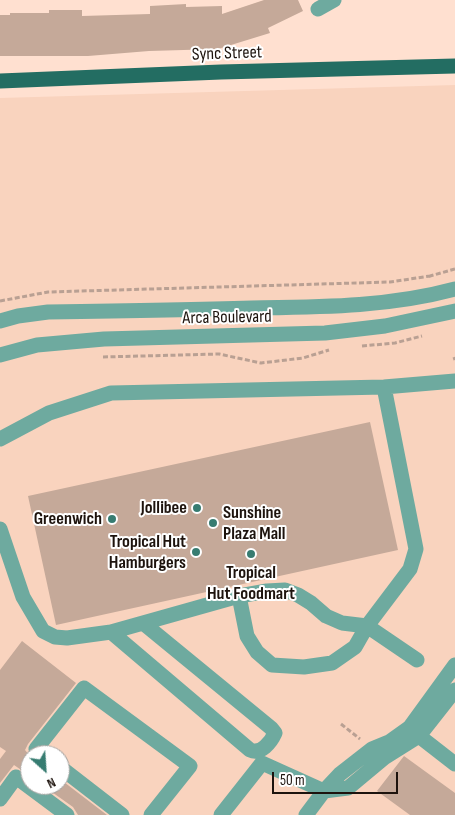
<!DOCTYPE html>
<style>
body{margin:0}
#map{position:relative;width:455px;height:815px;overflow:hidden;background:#ffe0d0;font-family:"Sofia Sans Condensed",sans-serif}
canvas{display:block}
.north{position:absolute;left:20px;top:745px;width:50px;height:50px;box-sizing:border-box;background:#fff;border:1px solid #a5a19e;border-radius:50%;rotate:154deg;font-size:14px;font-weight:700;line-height:20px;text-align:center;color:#1d130d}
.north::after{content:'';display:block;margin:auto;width:18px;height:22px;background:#377c71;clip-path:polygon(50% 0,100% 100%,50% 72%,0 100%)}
.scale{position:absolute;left:272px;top:772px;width:126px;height:22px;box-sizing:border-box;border:2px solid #1d130d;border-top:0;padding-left:6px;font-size:15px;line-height:18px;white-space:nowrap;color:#1d130d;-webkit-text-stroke:4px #fff;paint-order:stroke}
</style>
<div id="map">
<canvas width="455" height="815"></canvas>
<div class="north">N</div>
<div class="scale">50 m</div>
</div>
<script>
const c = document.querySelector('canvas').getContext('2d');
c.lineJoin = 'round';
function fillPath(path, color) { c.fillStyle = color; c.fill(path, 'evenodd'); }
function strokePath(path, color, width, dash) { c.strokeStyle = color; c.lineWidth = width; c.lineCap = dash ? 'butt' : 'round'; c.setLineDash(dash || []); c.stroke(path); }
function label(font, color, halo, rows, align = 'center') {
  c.font = font + ' "Sofia Sans Condensed",sans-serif'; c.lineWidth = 4; c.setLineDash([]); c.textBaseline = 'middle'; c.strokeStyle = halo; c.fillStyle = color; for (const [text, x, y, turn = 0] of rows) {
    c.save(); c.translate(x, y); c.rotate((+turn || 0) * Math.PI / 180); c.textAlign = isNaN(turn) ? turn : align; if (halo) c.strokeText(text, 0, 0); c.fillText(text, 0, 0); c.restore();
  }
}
fillPath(new Path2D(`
 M455,85V815H0V98ZM30,755H60V785H30Z`), '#f9d3be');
fillPath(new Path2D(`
 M264,0H298L303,11L268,28L270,33L218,49L149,51L88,56H0V15H10V13H49V10H82V16L150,14V6L186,4V7L222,6V14Z
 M370,422L398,550L56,625L28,496Z
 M22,641L76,683L28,744L25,750L30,756V776L14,765L0,783V759L6,751L0,747V670Z
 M404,756L455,793V815H410L377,791Z
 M60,779L107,815H78L73,807L42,785H60Z`), '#c5a999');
strokePath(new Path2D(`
 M431,277L430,276L455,269
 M0,301L48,292L390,282L430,276
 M362,346L395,343L422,336
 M103,357L219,354L261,363L303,358L329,350
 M454,357L455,360
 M341,724L360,739`), '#b9a093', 3, [5, 2.5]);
strokePath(new Path2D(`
 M318,9L334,0
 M0,321L18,316L48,312C116,311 184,310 252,308C320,307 389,307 455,289
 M0,355L37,345L104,339L325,333L385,326L455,311
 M0,439L49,413L111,393L384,387L455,381
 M0,529L23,597L43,631L55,637L67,638L111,632L239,596L267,591L285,590L298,595L311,603L326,616L342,623L367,626L417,660
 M239,596L247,636L257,652L272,665L304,667L332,663L355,647L367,626L410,569L416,549L384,387
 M111,632L250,750C261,755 271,742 275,733L271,728L143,623
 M419,736L455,764
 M44,755L36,749L84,688L190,766L151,815
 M60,767L122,815
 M0,799L16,777L67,815
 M221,815L262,763L324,791L348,788L384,758L419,736L455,690
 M306,815L324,791L340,774L372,749L389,742L410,727L455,665`), '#6eaa9f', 15);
strokePath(new Path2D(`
 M0,81L221,72L455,66`), '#236d62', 15);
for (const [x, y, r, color] of [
 [197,508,5,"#377c71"],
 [112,519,5,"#377c71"],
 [213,523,5,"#377c71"],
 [196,552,5,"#377c71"],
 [251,554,5,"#377c71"]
]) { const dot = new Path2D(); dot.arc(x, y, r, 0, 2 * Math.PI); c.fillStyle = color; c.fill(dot); strokePath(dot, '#fff', 2); }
label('18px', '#1d130d', '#fff', [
 ["Sync Street",227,54,-2],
 ["Arca Boulevard",227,318,-1]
]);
label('bold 18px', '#1d130d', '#fff', [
 ["Jollibee",187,508],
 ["Sunshine",223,513,"left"],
 ["Plaza Mall",223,534,"left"],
 ["Greenwich",102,519],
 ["Tropical Hut",186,542],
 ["Hamburgers",186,563],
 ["Tropical",251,573,"center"],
 ["Hut Foodmart",251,594,"center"]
], 'right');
</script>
